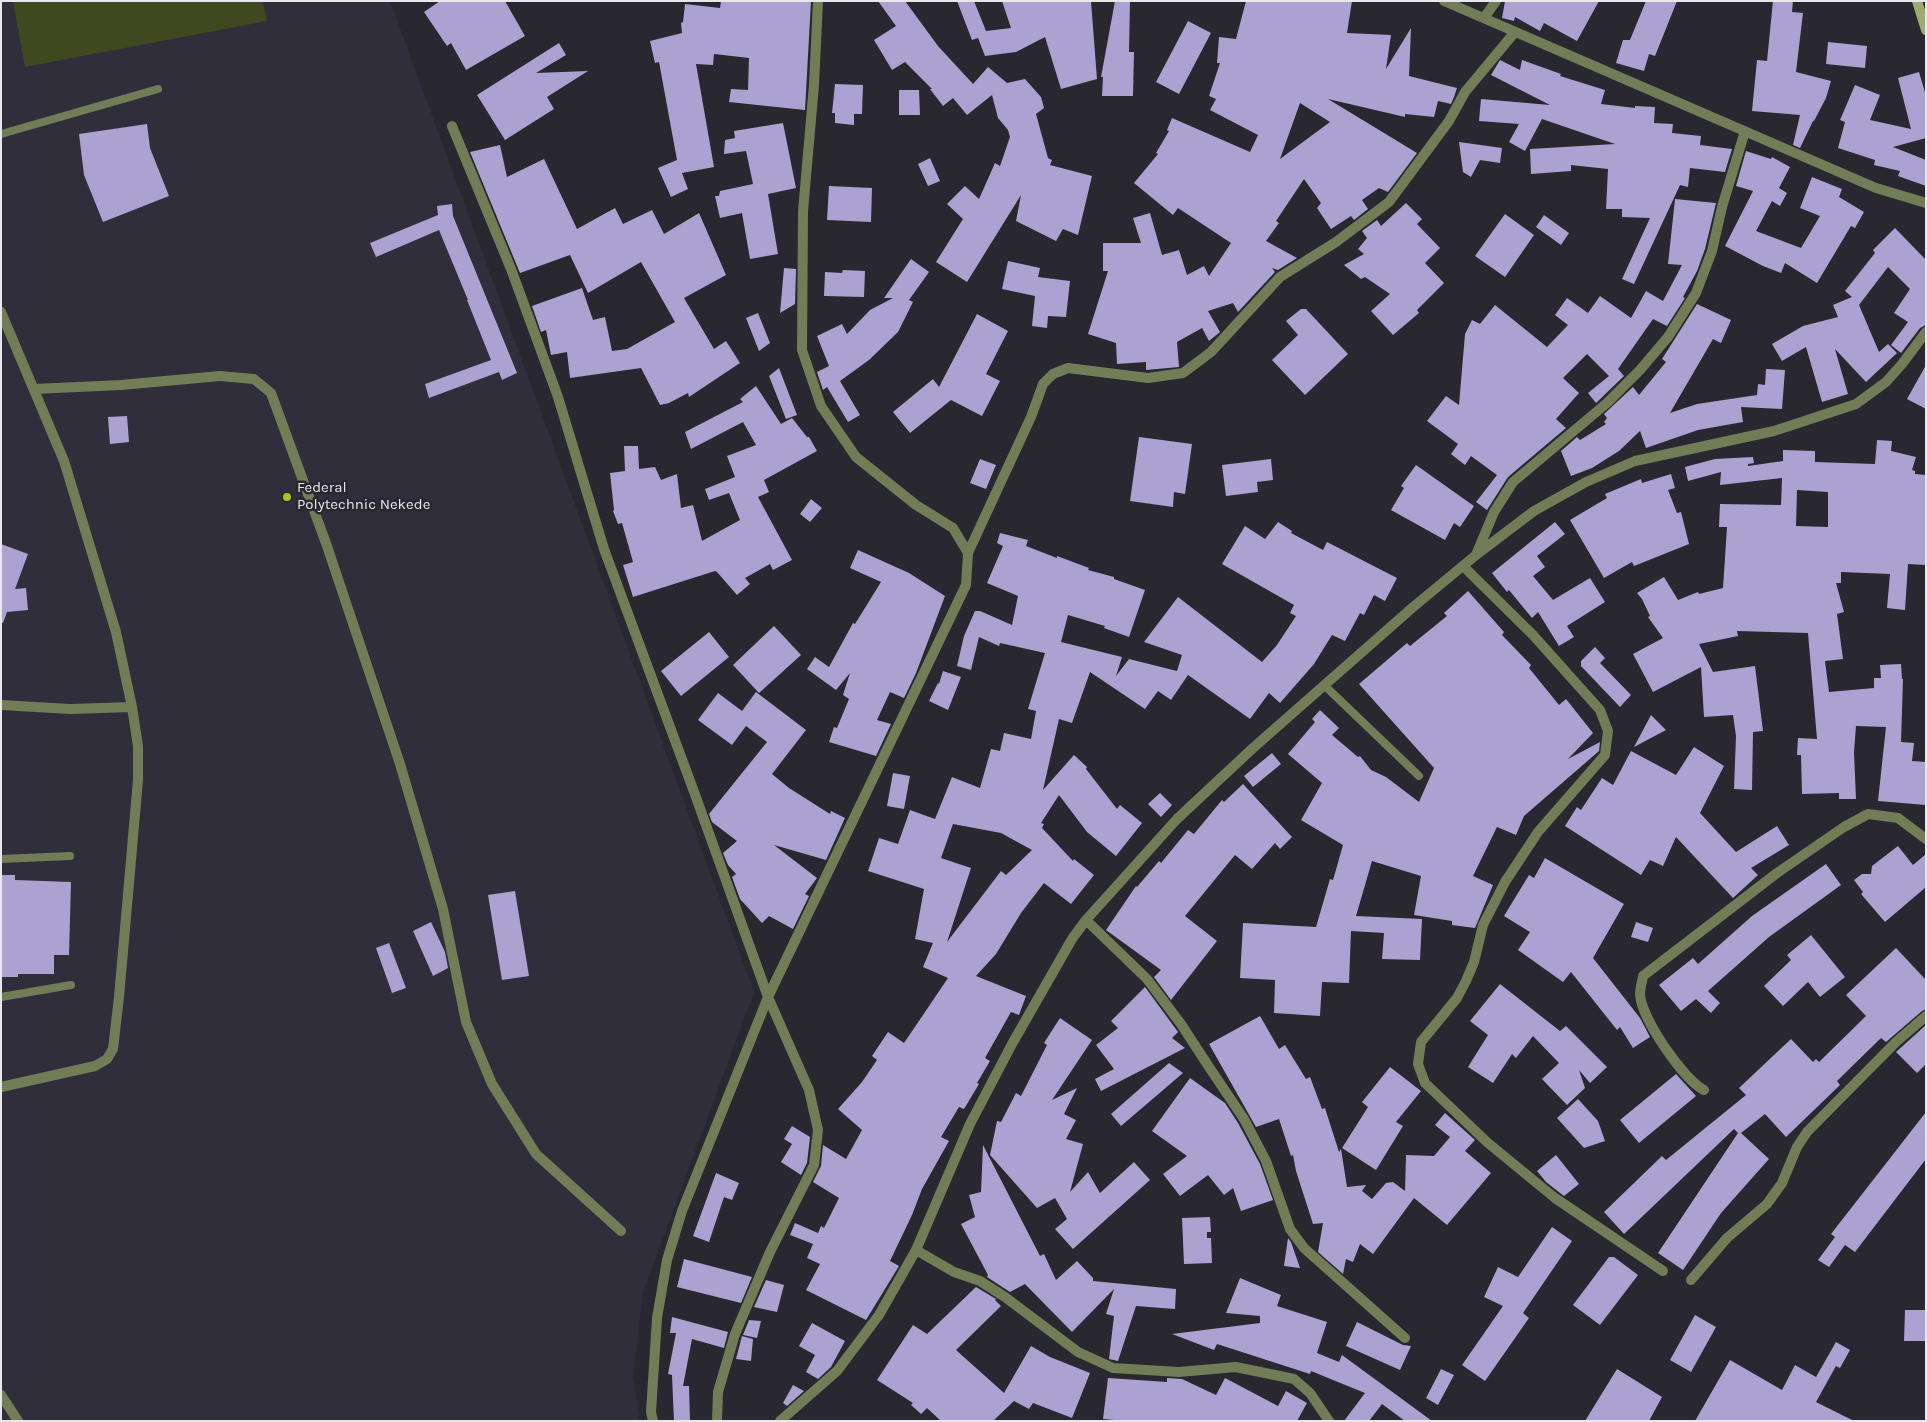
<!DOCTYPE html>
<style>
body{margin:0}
#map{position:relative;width:1927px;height:1422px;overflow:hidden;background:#29272f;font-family:Karla,sans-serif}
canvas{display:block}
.frame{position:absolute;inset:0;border:2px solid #e8e7ec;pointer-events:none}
</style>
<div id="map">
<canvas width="1927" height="1422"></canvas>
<div class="frame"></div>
</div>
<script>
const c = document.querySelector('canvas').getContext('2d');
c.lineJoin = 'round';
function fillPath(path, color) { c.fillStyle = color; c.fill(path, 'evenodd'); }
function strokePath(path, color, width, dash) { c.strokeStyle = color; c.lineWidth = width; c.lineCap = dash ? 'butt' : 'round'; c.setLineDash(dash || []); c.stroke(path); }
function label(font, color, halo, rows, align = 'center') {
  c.font = font + ' Karla,sans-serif'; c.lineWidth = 5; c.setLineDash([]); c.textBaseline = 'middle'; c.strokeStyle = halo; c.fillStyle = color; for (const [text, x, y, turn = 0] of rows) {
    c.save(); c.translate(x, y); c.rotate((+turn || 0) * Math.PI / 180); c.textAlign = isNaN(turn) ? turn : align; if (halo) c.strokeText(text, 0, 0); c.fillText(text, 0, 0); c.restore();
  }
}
fillPath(new Path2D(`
 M1,1H390L754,992L643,1292L633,1377L640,1421H1Z`), '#312e3c');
fillPath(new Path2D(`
 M13,1H263L267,21L25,67Z`), '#3f481f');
fillPath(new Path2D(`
 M440,1H505L525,36L466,70L451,43L447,46L424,12Z
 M721,1H811L805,110L729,102L731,89L748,90L749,58L714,54L713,65L696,64L714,167L682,173L688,189L671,197L658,168L677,160L659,62L655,63L650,41L682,33L681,23L683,22L685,4L720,8Z
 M878,1H905L938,46L973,84L988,67L1007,83L1025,79L1041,97L1044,108L1036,114L1048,158L1052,160L1050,165L1092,176L1078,235L1063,229L1056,241L1016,221L1021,195L967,282L936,262L963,219L947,204L965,186L979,199L995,163L1000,166L1010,137L1008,130L998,118L992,95L967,115L953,98L943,106L930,89H932L905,62L892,70L874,40L896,26Z
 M957,1H974L986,31L1011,28L1002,1H1091L1097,79L1061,89L1045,37L1016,52L985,56L978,38L972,40Z
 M1115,1H1130L1129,52H1134L1133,96H1102L1103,77H1101Z
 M1246,1H1352L1347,33L1391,35L1386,69L1411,28L1409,76L1457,88L1454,97L1451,104L1438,101L1434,117L1405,114V117L1328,99L1417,153L1388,192L1379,188L1362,200L1368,209L1354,220L1351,216L1331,229L1317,208L1321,203L1304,179L1276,221L1279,223L1266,241L1297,258L1278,270L1272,268L1275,272L1238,312L1233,303L1208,311L1220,332L1209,341L1202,328L1177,342L1179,367L1146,370V362L1117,364L1116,343L1088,334L1108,271H1103V243H1141L1133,218L1150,213L1162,255L1179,250L1187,275L1204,266L1209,276L1231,243L1178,208L1173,215L1134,183L1158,154L1156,153L1169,131L1167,130L1172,118L1250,152L1258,135L1210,110L1216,99L1209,96L1220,63H1217L1219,37L1236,39ZM1300,103L1330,122L1280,159Z
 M1505,1H1599L1577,41L1544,23L1540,31L1515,17L1514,21L1502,18Z
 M1646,1H1677L1655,56L1649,54L1644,71L1616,63L1623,40H1630Z
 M1773,1H1793L1792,12L1803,13L1796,72L1831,81L1826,98L1814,121H1813L1800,148L1793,145L1800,115L1752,111L1757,60L1767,61Z
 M1188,21L1211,33L1179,94L1156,82Z
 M1828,42L1867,46L1865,68L1826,64Z
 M559,43L566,55L536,73L588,71L547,97L554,109L505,140L477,95Z
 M1500,60L1520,70L1522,60L1561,74L1560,76L1605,90L1601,104L1635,108V106L1655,107L1654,123L1673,124L1672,133L1701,136L1700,145L1732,149L1725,172L1690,168L1688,187L1680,185L1634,284L1622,279L1650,218L1622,217V209H1606L1608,169L1571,165V171L1531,174L1530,149L1615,144L1542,119L1525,151L1509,142L1519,124L1479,121L1481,99L1550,105L1491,75Z
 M1919,72L1926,96V138L1893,147L1926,160V186L1898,176L1900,171L1874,165L1875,160L1838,148L1845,122L1840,120L1855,85L1880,95L1870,120L1911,129L1898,78Z
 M835,84L863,85L862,114H854V125L835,123V113H832Z
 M899,90H919L920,115H899Z
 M783,123L796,188L768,194L778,254L750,259L742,213L720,218L715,196H719L720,191L753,184L746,151L724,154L725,140L735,138L734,131Z
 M147,124L150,148L169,196L103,222L84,175L79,134Z
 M1459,142L1502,148L1500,163L1480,160L1471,177L1463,172Z
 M500,145L507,177L544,159L577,229L615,208L623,224L652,210L664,234L699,213L726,275L684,298L714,349L726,341L740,363L689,397L688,393L669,403L660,405L641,368L570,378L567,352L551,355L546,330L541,332L532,306L582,288L593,320L605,317L612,351L627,349L675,322L641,262L588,293L570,255L520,273L470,152Z
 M1746,151L1771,159L1772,157L1790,167L1779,188L1787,193L1780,206L1772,201L1756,231L1801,248L1820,216L1800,208L1812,177L1842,189L1839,197L1864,212L1855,228L1851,226L1817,283L1785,263L1781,273L1763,266L1725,246L1753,191L1736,186Z
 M930,158L940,181L928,186L918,164Z
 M829,186L872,188L871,222L827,220Z
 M1675,199L1716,203L1705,249L1697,271L1683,297L1685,298L1667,326L1653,319L1618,369L1624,376L1596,403L1588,393L1609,376L1587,354L1563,378L1579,393L1556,419L1566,428L1508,477L1487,510L1476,502L1497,475L1471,456L1465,465L1451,454L1458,444L1427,421L1446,396L1459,405L1465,334L1472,320L1480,324L1495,305L1547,347L1568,325L1555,315L1567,298L1588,313L1600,296L1631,318L1646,291L1663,301L1682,265L1668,264Z
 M1406,203L1422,219L1417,224L1440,248L1425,263L1444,283L1417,310L1419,313L1393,335L1371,311L1390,294L1365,277L1361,279L1344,265L1364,254L1358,249L1367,238L1362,231L1377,220L1381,226Z
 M452,204L453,216L517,373L502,380L499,372L429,398L425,384L491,360L467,300H468L439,230L376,257L370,243L438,215L437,206Z
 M1505,214L1534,235L1505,277L1475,256Z
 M1544,215L1569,233L1561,245L1536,227Z
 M1895,228L1926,260V325L1920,328L1901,353L1891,345L1908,322L1894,313L1910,289L1888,267L1859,305L1879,352L1888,344L1897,353L1866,382L1835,349L1848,394L1822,402L1806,347L1782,361L1772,344L1803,326L1838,317L1833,305L1852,297L1845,291L1875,253L1873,250Z
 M911,259L929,272L909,300L913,302L898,332L869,360L840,381L860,415L848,422L827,387L823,390L817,372L829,366L817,336L842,324L847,334L870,310L893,298H884Z
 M1008,261L1040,268L1038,277L1070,281L1066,317L1048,316L1047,328L1032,326L1035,296L1002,289Z
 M784,268L796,269L795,304L780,313Z
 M843,270L865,271L864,297L824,296L825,272L842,273Z
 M1697,304L1731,320L1721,343L1713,339L1670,413L1697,404L1757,395L1758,384L1765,385L1766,369L1785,370L1782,409L1741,407L1743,422L1698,430L1646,448L1640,431L1619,451L1592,468L1571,476L1561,451L1577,437L1580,440L1606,424L1604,422L1607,418L1604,414L1633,387L1639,395L1666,362L1662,359Z
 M1301,309H1306L1348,354L1305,395L1272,360L1298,335L1286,321Z
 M758,313L770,343L759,351L746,318Z
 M977,314L1008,331L986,374L1000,381L982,416L951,400L910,433L893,412L933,379L939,387Z
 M1926,365V409L1907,399Z
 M779,368L797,415L786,419L769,376Z
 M756,386L781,424L792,418L807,437H809L817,451L764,480L769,492L758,497L792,560L773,570L770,564L745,578L750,584L737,595L717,572L715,571L633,597L623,565L633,562L622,523L618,524L613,511L614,510L610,473L625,471L624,446H638L639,469L655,467L661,480L677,474L681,508L693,505L702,541L740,520L729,493L709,500L705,489L735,477L727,456L756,445L743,422L691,449L685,432L743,402L740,399Z
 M127,416L129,442L110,444L108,417Z
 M1139,437L1192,444L1185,494L1174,492L1173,507L1130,501Z
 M1877,440L1892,441L1891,451L1916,457L1912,470L1915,471V474L1926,475V565L1908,564L1905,610L1887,608L1890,574L1841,572V583H1836L1844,612L1837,614L1843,659L1825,661L1829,692L1874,688V678H1881L1880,665L1901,664L1902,679H1903L1901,742L1914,743L1912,761L1926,762V805L1878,801L1886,727L1856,726L1854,752L1856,799H1839V793L1802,794L1801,755H1797L1798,738L1817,739L1808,633L1737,631L1738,636L1699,644L1713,672L1755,666L1763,731L1753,732L1752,790L1734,789L1736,736L1733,715L1704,717L1701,667L1653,692L1633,654L1663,638L1648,617L1650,616L1642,599L1637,593L1664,577L1678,600L1698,592L1699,594L1723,588L1727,527H1719L1720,504L1781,505L1782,478L1720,485L1721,472L1688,481L1685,467L1715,459L1753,457L1754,463L1748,464V466L1783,461V450L1815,451V462L1875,464ZM1797,490L1828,492V527L1796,526Z
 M980,459L996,465L986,489L970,483Z
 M1271,459L1273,480L1257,482L1258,492L1226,496L1222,465Z
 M1416,465L1474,506L1460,527L1454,523L1445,540L1391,510L1404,488L1401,486Z
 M1671,474L1675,488L1668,490L1677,513L1681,512L1689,544L1634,566L1632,562L1604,578L1570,520L1607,498L1605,494L1641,479L1642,483Z
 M811,499L822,508L810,522L800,514Z
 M1278,522L1292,531L1291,533L1323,550L1327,542L1397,578L1385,601L1374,595L1364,615L1360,613L1345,641L1332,635L1314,664L1280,703L1269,693L1250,719L1188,675L1171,700L1158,691L1145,709L1090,672L1072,723L1059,719L1043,790L1074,755L1087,767L1086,769L1117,809L1120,805L1142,823L1116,856L1087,832L1059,795L1041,823L1044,824L1042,828L1073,861L1074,859L1094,875L1071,904L1044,883L1021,913L996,954L976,976L1026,996L1019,1015L1011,1012L985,1058L990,1061L977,1083L979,1084L964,1109L959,1107L941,1137L949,1141L922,1189L912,1215L890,1261L899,1266L866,1320L806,1290L820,1264L807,1258L813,1244L790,1235L795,1223L818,1233L821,1226L824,1228L839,1198L813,1182L821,1166L823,1145L846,1159L862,1130L838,1109L862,1082L877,1060L872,1056L888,1032L904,1043L948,978L923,967L933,943L915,939L924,889L868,871L879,838L898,844L910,810L935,819L952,777L980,788L991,749L1000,751L1004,733L1031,739L1036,711L1028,709L1045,653L1000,643L999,646L979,637L971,670L957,666L964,636L975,611H980L1012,625L1018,596L987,583L1003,546L997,543L1000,533L1028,540L1026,546L1057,558V556L1089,568L1088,570L1114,577V579L1145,590L1129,637L1104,628L1105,626L1068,615L1061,642L1122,657L1116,676L1129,659L1177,671L1182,655L1144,642L1178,597L1262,662L1277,645L1296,616L1290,613L1294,605L1222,564L1245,526L1265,539ZM953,824L1001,833L1032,850L1006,875L1001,871L947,942L971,868L941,858Z
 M1555,522L1565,534L1537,556L1545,567L1533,576L1553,600L1590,578L1605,602L1567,626L1574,637L1559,646L1538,612L1532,618L1509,590L1507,592L1492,573Z
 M1,544L28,554L15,589L26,588L28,610L7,612L3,623L1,622Z
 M858,550L909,573L945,596L916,673L904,698L890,692L877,720L891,724L876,756L829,742L834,727L837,728L849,699L843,695L850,673L836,690L807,669L815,657L829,667L853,623L855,624L881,582L850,568Z
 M1468,591L1504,632L1502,635L1531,665L1529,668L1559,705L1566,699L1593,733L1568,759L1600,742L1599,751L1524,816L1516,835L1497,827L1473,876L1493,885L1475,928L1452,925V921L1414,915L1421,876L1372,861L1356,916L1422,919L1420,960L1382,959L1384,933L1351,931L1349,983L1322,982L1320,1016L1274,1013L1275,980L1240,978L1243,923L1316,927L1330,879L1333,880L1343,845L1301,820L1322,783L1288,754L1315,722L1312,719L1320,710L1339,728L1332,735L1358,757L1360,756L1371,770L1386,777L1419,802L1434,768L1359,684L1407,643L1410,646L1447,616L1444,613Z
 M774,626L801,655L759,693L733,665Z
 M709,632L729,657L681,696L661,671Z
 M1595,647L1605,658L1600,663L1631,695L1620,707L1581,666V661Z
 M943,671L961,677L948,710L929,701L938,683L939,684Z
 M756,692L806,730L772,774L789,788L830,814L831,811L845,818L826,860L774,845L817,878L805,894L809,896L793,929L769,916L762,923L740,899L732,877L736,874L728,865L723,853L737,841L712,822L709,814L767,742L746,726L732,745L698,720L718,693L742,711Z
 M1651,715L1666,730L1634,747Z
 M1694,747L1724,766L1700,813L1736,852L1777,826L1789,845L1751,868L1758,875L1733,898L1676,837L1663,866L1650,860L1641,875L1565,826L1577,807L1581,810L1602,778L1613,785L1631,751L1676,775Z
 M1272,753L1281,764L1253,787L1244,776Z
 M893,773L910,776L904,809L887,806Z
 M1243,784L1292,837L1280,849L1275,843L1252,869L1235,855L1185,916L1217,941L1171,1000L1154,977L1161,970L1106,930L1136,886L1137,887L1159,861L1161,863L1188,830L1194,834L1222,800L1224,802Z
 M1160,793L1172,805L1161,817L1148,804Z
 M1898,846L1913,865L1926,854V887L1885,922L1861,894L1863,892L1854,880L1862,874H1871L1872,866Z
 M1545,858L1624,904L1593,958L1640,1018L1650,1037L1633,1048L1620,1027L1617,1030L1571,972L1563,982L1518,950L1530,932L1504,916L1529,875L1534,878Z
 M1826,864L1841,885L1769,937L1708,991L1720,1003L1711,1013L1696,999L1681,1011L1659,985L1693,958L1698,964L1752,916Z
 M1,875H15V880L71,882L69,955H54V974H18V977H1Z
 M515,891L529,976L502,980L488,895Z
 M431,922L445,952L448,968L433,976L413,931Z
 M1636,922L1653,928L1648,942L1631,937Z
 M1811,935L1845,977L1820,997L1808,982L1783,1006L1764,986L1791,960L1787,955Z
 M389,943L406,988L392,993L376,948Z
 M1896,948L1926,980V1009L1922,1011L1886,1042L1881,1038L1837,1081L1840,1085L1786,1137L1765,1114L1741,1133L1769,1159L1721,1213L1683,1270L1658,1253L1738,1133L1734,1129L1624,1234L1604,1212L1662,1156L1666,1160L1746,1095L1739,1088L1791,1039L1813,1062L1816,1059L1819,1062L1866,1016L1846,995Z
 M1500,984L1560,1031L1566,1026L1607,1067L1590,1083L1579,1070L1585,1088L1567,1105L1542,1079L1559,1063L1533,1036L1516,1058L1512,1054L1493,1083L1468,1067L1488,1035L1470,1021Z
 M1145,987L1178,1032L1172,1038L1185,1048L1101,1091L1095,1079L1114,1069L1096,1045L1118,1028L1111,1021Z
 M1260,1016L1279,1049L1285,1045L1306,1079L1310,1077L1322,1109L1325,1108L1339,1152L1341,1149L1347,1187L1366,1185L1362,1191L1372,1199L1386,1183L1393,1182L1405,1191L1406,1155L1434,1156L1450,1137L1435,1125L1445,1113L1475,1140L1465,1151L1491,1173L1447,1225L1414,1198L1373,1254L1360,1244L1353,1262L1346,1259L1343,1274L1318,1252L1323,1223L1313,1224L1296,1171L1293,1155L1291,1156L1279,1119L1256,1127L1209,1044Z
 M1060,1018L1092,1040L1052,1100L1077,1088L1064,1114L1076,1120L1066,1139L1083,1144L1070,1192L1088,1172L1100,1193L1134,1162L1150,1180L1073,1249L1055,1229L1067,1219L1055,1198L1037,1208L990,1155L997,1121L1001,1122L1016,1093L1021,1096L1047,1045L1044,1043Z
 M1926,1025V1064L1917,1073L1896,1052Z
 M1169,1063L1183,1073L1121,1126L1111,1114Z
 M1390,1067L1421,1091L1396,1122L1403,1126L1376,1170L1342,1148L1368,1107L1362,1102Z
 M1676,1074L1696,1096L1639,1143L1620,1120Z
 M1190,1078L1225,1103L1238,1123L1260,1164L1273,1200L1241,1211L1233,1188L1224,1195L1208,1175L1180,1196L1163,1174L1187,1156L1152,1131Z
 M1578,1099L1598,1121L1605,1141L1584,1148L1557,1118Z
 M1926,1112V1159L1855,1252L1845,1245L1829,1267L1818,1260L1835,1237L1831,1234Z
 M792,1126L810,1137L807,1163L801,1175L781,1162L792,1144L784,1139Z
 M983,1145L1040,1256L1044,1254L1056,1280L1077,1261L1093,1278V1281L1176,1289L1175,1309L1136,1306L1118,1361L1109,1359L1114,1316L1106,1314L1114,1289L1072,1332L1025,1284L1010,1292L987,1277L988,1275L961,1224L975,1217L969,1195L981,1192Z
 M1556,1155L1579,1184L1564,1196L1546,1182L1537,1171Z
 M716,1173L739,1183L732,1200L724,1197L709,1242L693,1236Z
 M1210,1217L1211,1232H1207V1238H1211L1212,1263L1184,1264L1182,1218Z
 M1552,1227L1572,1241L1523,1313L1529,1318L1485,1381L1462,1365L1503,1306L1484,1297L1498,1267L1518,1277Z
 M1288,1238L1291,1242L1300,1268L1284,1266Z
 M1609,1257H1614L1638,1275L1600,1325L1573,1305Z
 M684,1259L752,1277L741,1303L677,1287Z
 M1240,1278L1281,1295L1277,1306L1327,1322L1317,1353L1339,1362L1342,1355L1432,1421H1405L1382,1404L1369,1421H1344L1365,1393L1311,1371L1310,1374L1217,1344L1214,1350L1172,1334L1260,1323V1316L1226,1313Z
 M766,1280L784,1285L777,1312L754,1307Z
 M976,1287L996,1299L995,1300L1001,1306L956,1350L1004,1393L1031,1346L1050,1357L1090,1373L1072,1418L1033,1403L1029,1409L1014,1401L993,1421H941L927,1408L921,1414L911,1405L913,1403L877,1380L913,1325L927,1334Z
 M1905,1310H1926V1341H1904Z
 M1695,1315L1716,1327L1691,1372L1670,1360Z
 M672,1317L728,1332L724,1348L692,1339L683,1386H689L690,1421H674L672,1375L668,1374L676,1333H670Z
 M749,1320L761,1321L757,1338L743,1335Z
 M1357,1322L1403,1345L1411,1346L1400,1370L1346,1346Z
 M812,1323L845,1341L831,1367L818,1379L806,1372L815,1355L799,1346Z
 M742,1336L753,1339L751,1361L736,1359Z
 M1836,1342L1850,1350L1840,1368L1836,1366L1816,1402L1854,1421H1695L1730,1360L1782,1390L1795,1365L1816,1377Z
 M1441,1369L1454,1375L1438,1405L1426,1398Z
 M1617,1369L1662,1397L1649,1421H1585Z
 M1108,1378L1167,1382V1378L1182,1379L1216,1395L1225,1378L1278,1406L1286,1391L1307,1403L1297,1421H1125L1103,1419Z
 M793,1385L804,1391L787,1406L783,1403Z`), '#aba2d1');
strokePath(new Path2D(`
 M1,134L158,89
 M1324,685L1419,776
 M1,859L70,856
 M1,997L71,985`), '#727c56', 8);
strokePath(new Path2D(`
 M1444,1L1876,188L1926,203
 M1484,18L1496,1
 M452,126L511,269L558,397L604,549L693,789L768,997L809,1090L818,1130L814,1165L770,1252L735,1334L718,1392L717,1421
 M1,312L64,461L116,632L132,707L138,746V780L119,997L113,1049L107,1059L95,1066L1,1087
 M34,389L121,385L220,376L254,379L271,393L327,546L400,764L443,909L466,1022L492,1084L536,1154L621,1231
 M968,553L1031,417L1043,384L1053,374L1068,368L1148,378L1183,373L1211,352L1280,277L1336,242L1389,202L1449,121L1465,92L1515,32
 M1476,555L1494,512L1513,482L1607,403L1640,370L1668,337L1696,293L1712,251L1722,207L1745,131
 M1463,566L1533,635L1600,710L1608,731L1605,755L1538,832L1505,882L1483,925L1474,962L1466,981L1457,998L1421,1042L1418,1064L1425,1083L1488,1143L1555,1198L1663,1271
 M1,705L70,709L132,707
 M1086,920L1147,979L1181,1024L1209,1067L1244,1119L1266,1161L1290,1229L1304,1248L1405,1338
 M1704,1090C1683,1079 1642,1019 1640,995C1640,989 1642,982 1643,976L1777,873L1844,827L1868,814L1898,818L1926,839
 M916,1250L954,1272L980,1281L1005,1297L1078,1352L1113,1368L1179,1372L1236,1367L1294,1379L1310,1393L1329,1421
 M1691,1280L1727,1238L1767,1204L1782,1183L1797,1147L1807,1132L1896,1042L1926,1016
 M1,1395L18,1421
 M653,1421L651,1412L657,1318L667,1260L682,1211L768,997L966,585L968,553L953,528L916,505L856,457L821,406L802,350L803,211L814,85L818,1
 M780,1421L837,1371L879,1315L916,1250L970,1124L1012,1044L1072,939L1086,920L1177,819L1253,748L1412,608L1476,555L1534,511L1586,482L1635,461L1774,431L1856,404L1886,382L1902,364L1926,332`), '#727c56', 10);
strokePath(new Path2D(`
 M1917,1L1926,30`), '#9dac6e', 10);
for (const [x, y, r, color] of [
 [287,497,5,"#aac719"]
]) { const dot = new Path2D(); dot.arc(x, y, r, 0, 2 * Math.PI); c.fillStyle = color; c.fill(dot); strokePath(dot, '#29272f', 2); }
label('15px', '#e8e7ec', '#29272f', [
 ["Federal",297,488],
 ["Polytechnic Nekede",297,505]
], 'left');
</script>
